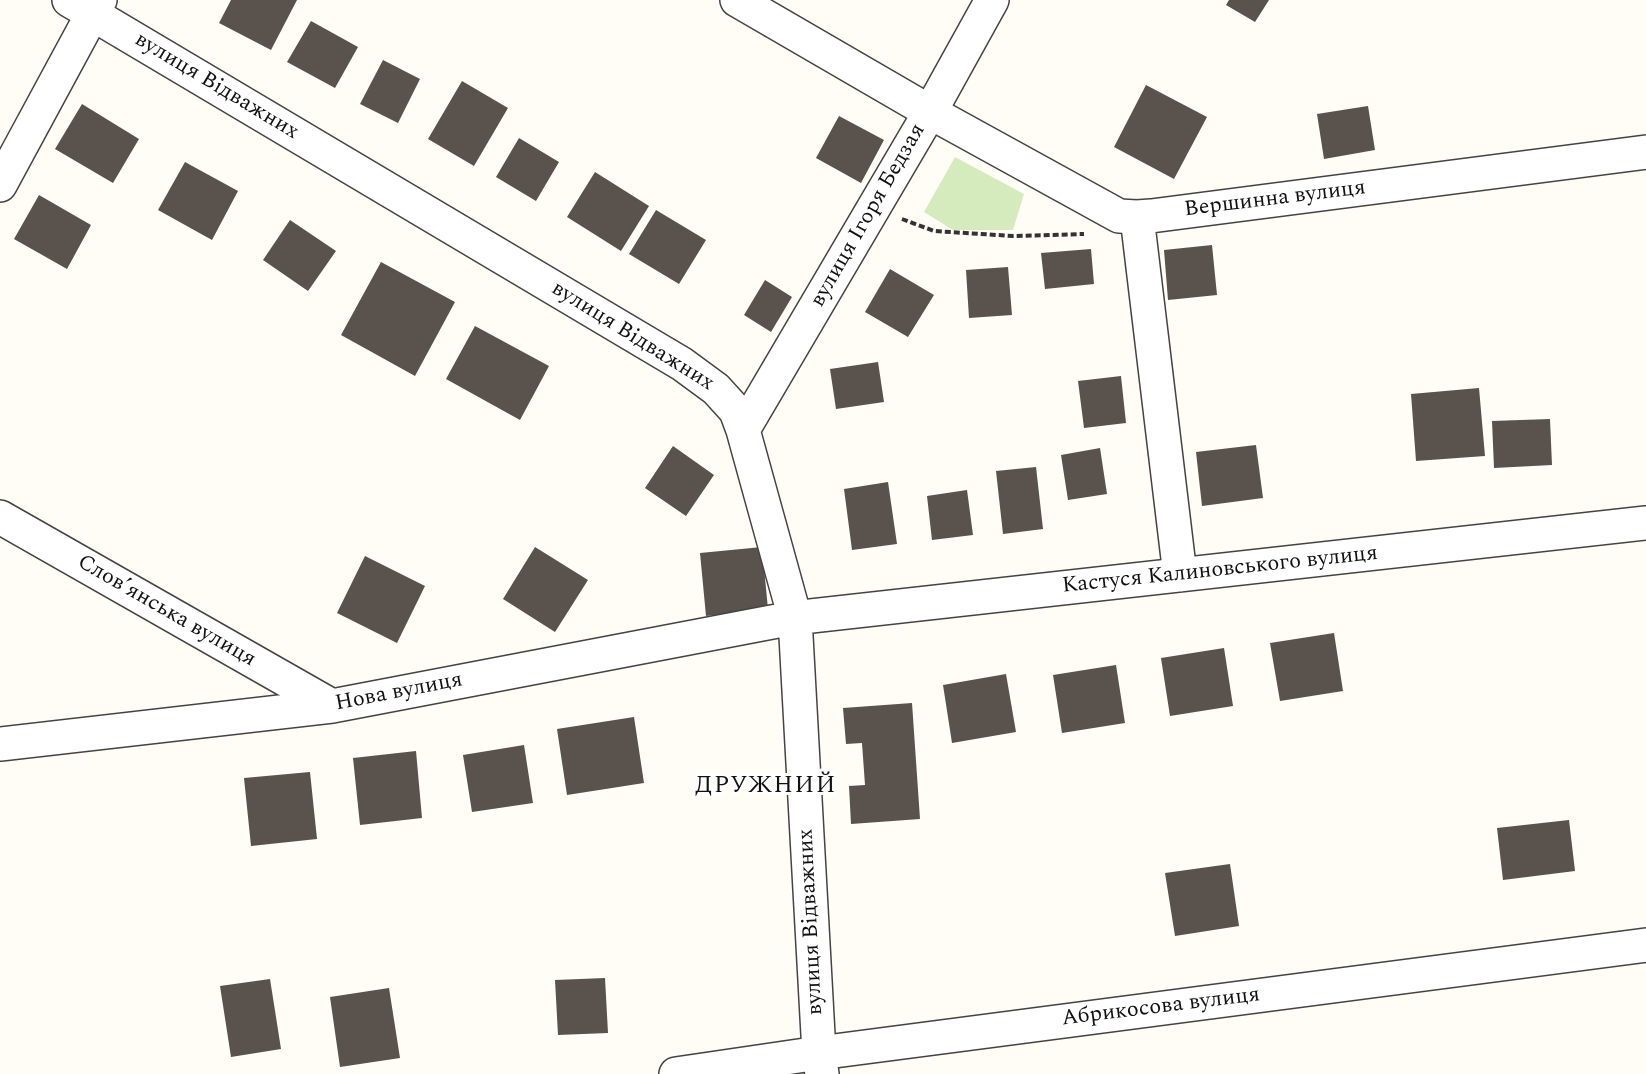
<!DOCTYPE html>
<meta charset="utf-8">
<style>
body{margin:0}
canvas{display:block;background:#fffdf5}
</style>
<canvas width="1646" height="1074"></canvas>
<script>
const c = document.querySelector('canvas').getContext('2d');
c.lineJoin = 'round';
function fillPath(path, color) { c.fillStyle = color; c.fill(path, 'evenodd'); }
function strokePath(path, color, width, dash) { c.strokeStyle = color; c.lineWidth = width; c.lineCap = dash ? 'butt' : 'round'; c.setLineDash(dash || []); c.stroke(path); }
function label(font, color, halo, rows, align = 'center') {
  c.font = font + ' Spectral,serif'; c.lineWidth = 6; c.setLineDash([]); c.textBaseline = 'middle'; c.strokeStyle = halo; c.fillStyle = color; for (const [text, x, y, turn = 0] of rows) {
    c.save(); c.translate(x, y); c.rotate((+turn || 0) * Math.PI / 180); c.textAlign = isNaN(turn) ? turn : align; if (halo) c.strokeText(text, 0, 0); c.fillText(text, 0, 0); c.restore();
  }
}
fillPath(new Path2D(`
 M955,157L1024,194L1013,230H953L924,212Z`), '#d5ebbd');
fillPath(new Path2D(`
 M231,0H297L271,50L219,23Z
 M1229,0H1269L1255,22L1226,5Z
 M311,21L358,47L335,88L287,62Z
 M383,60L420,79L398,123L360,104Z
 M462,81L508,108L474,166L428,139Z
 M1146,85L1207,117L1174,179L1114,147Z
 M82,104L139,139L113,183L55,149Z
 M1368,106L1375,150L1324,159L1317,114Z
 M839,116L884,140L861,183L816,158Z
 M519,138L559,162L536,201L496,177Z
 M185,162L238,191L212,240L158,210Z
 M595,172L649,206L621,251L567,217Z
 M39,195L91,225L67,269L14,239Z
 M656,210L706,240L679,284L629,254Z
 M290,220L336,251L308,291L263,260Z
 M1212,245L1217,295L1168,300L1164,250Z
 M1091,249L1094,284L1045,289L1041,253Z
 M381,262L455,302L415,376L341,335Z
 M1008,267L1012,315L969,318L966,270Z
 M890,269L934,295L908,337L865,312Z
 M765,280L792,297L771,332L744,315Z
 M475,326L549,366L520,420L446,379Z
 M878,362L884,402L836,409L830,369Z
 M1121,376L1126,423L1084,428L1078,381Z
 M1479,388L1485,456L1416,461L1411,394Z
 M1550,419L1552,465L1494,468L1492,421Z
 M1256,445L1263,498L1202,506L1196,452Z
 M673,446L714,475L686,516L645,488Z
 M1100,448L1107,494L1068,500L1061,455Z
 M1036,467L1043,529L1003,534L996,471Z
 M888,482L897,544L852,550L844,489Z
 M967,490L973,535L932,540L927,496Z
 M535,547L588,580L555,632L503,599Z
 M762,547L768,609L706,616L700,553Z
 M365,556L425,586L397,643L337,613Z
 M1334,633L1343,691L1280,701L1270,643Z
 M1224,648L1233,706L1170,716L1161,658Z
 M1116,665L1125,723L1062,733L1053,675Z
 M1006,674L1016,732L952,743L943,685Z
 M912,703L920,819L851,824L849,786L865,785L862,743L846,744L843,708Z
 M634,717L644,783L567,795L557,729Z
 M524,745L533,803L472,812L463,755Z
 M416,751L422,818L360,825L353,758Z
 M310,772L317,839L251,846L244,778Z
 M1569,820L1575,871L1503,880L1497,828Z
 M1230,864L1239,926L1175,936L1165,873Z
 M605,978L608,1033L558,1035L555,980Z
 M270,979L281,1049L231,1057L220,986Z
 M389,988L400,1058L340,1067L330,997Z`), '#5a524d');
const minor = new Path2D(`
 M69,0L682,364L716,389L736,411L743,430L795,618L819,1053L822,1074
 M737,0L930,112L1119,216L1137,217L1151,216L1646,152
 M0,185L100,0
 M1137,217L1180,575
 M743,430L930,112L992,0
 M0,517L332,706
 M0,744L332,706L793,618L1646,523
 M676,1074L819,1053L1646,945`);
strokePath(minor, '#444', 36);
strokePath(new Path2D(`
 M902,219L934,231L1013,236L1084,234`), '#333', 4, [6, 3]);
strokePath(minor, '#fff', 33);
label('22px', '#111', '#fff', [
 ["вулиця Відважних",216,87,31],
 ["Вершинна вулиця",1275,200,-7],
 ["вулиця Ігоря Бедзая",869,216,-60],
 ["вулиця Відважних",632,337,32],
 ["Кастуся Калиновського вулиця",1220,571,-6],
 ["Словʼянська вулиця",166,612,30],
 ["Нова вулиця",399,693,-11],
 ["вулиця Відважних",812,922,-93],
 ["Абрикосова вулиця",1161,1008,-7]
]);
c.letterSpacing = '1.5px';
label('24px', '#111', '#fff', [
 ["ДРУЖНИЙ",766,787]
]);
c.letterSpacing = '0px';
</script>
